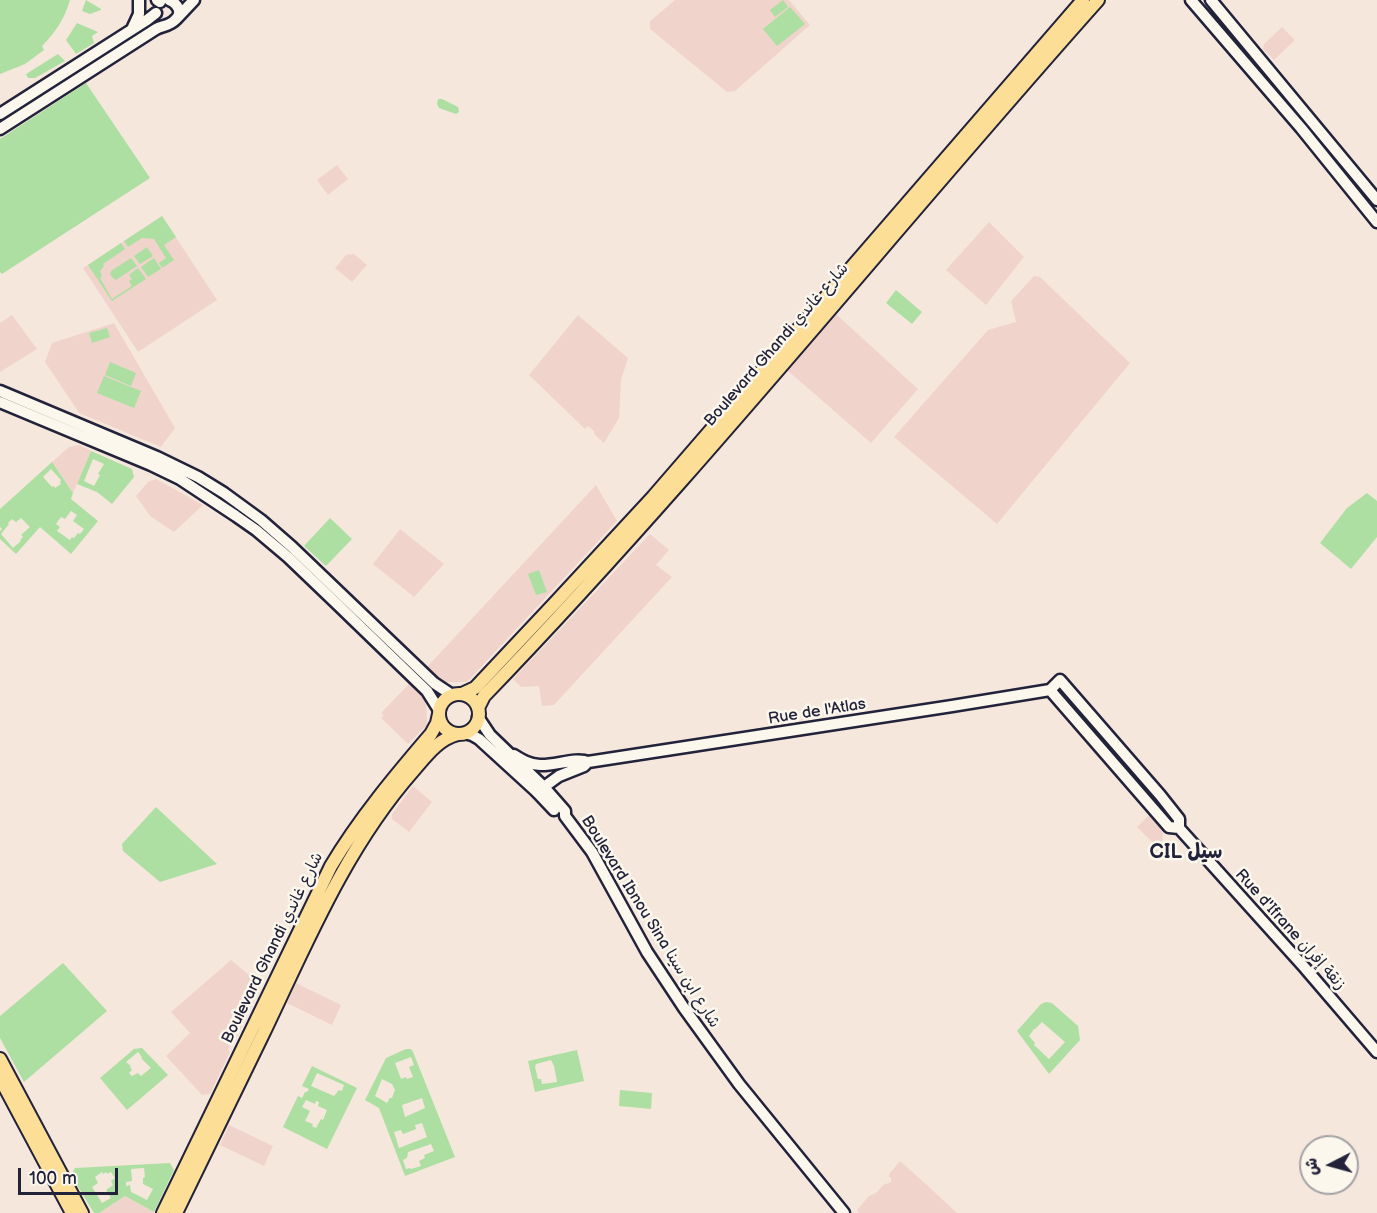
<!DOCTYPE html>
<meta charset="utf-8">
<style>
body{margin:0}
#map{position:relative;width:1377px;height:1213px;overflow:hidden;background:#f6e7dd;font-family:"Balsamiq Sans","Playpen Sans Arabic",sans-serif}
canvas{display:block}
.north{position:absolute;left:1299px;top:1135px;width:60px;height:60px;box-sizing:border-box;background:#fbf7ec;border:2px solid #a4a2a5;border-radius:50%;rotate:264deg;font-size:16px;font-weight:700;line-height:24px;text-align:center;color:#22223b}
.north::after{content:'';display:block;margin:auto;width:21px;height:27px;background:#22223b;clip-path:polygon(50% 0,100% 100%,50% 72%,0 100%)}
.scale{position:absolute;left:18px;top:1168px;width:100px;height:27px;box-sizing:border-box;border:3px solid #22223b;border-top:0;padding-left:8px;font-size:18px;line-height:21px;white-space:nowrap;color:#22223b;-webkit-text-stroke:4px #fbf7ec;paint-order:stroke}
</style>
<div id="map">
<canvas width="1377" height="1213"></canvas>
<div class="north">ش</div>
<div class="scale">100 m</div>
</div>
<script>
const c = document.querySelector('canvas').getContext('2d');
c.lineJoin = 'round';
function fillPath(path, color) { c.fillStyle = color; c.fill(path, 'evenodd'); }
function strokePath(path, color, width, dash) { c.strokeStyle = color; c.lineWidth = width; c.lineCap = dash ? 'butt' : 'round'; c.setLineDash(dash || []); c.stroke(path); }
function label(font, color, halo, rows, align = 'center') {
  c.font = font + ' "Balsamiq Sans","Playpen Sans Arabic",sans-serif'; c.lineWidth = 5; c.setLineDash([]); c.textBaseline = 'middle'; c.strokeStyle = halo; c.fillStyle = color; for (const [text, x, y, turn = 0] of rows) {
    c.save(); c.translate(x, y); c.rotate((+turn || 0) * Math.PI / 180); c.textAlign = isNaN(turn) ? turn : align; if (halo) c.strokeText(text, 0, 0); c.fillText(text, 0, 0); c.restore();
  }
}
fillPath(new Path2D(`
 M675,0H789L810,25L735,91L727,92L650,29V21Z
 M1282,27L1295,40L1274,60L1263,49L1264,44Z
 M337,165L348,179L328,195L317,180Z
 M162,216L217,300L138,352L83,268Z
 M989,222L1024,257L986,305L946,270Z
 M354,254L367,265L352,282L335,268L346,255Z
 M1034,276L1040,277L1130,363L997,524L894,437L988,330L1016,322L1011,301Z
 M836,314L918,389L871,443L787,370Z
 M12,315L37,349L0,372V323Z
 M578,315L628,358L621,380L619,418L604,443L595,435L594,431L588,426L585,429L529,375Z
 M114,323L175,428L161,447L79,413L45,362L52,343Z
 M79,445L91,451L73,493L52,462L69,447Z
 M156,479L203,505L174,532L150,516L136,496L148,482Z
 M596,485L617,521L467,682H443L427,667Z
 M400,529L444,564L414,597L373,564Z
 M650,534L669,550L656,565L672,577L554,705L542,706L539,686L521,687L513,679Z
 M409,684L426,701L427,725L408,744L381,718L384,715L381,713Z
 M413,786L432,802L409,832L392,819V814Z
 M1150,814L1161,827L1163,834L1162,842L1157,847L1137,827Z
 M231,960L256,981L259,991L235,1040H232L228,1050L230,1052L210,1094L202,1095L166,1056L190,1033L171,1012Z
 M296,983L341,1005L332,1025L287,1003Z
 M229,1125L273,1146L264,1166L220,1145Z
 M900,1161L927,1185L957,1213H859L857,1210L869,1196L876,1193L883,1185L891,1182V1178L889,1177V1174Z
 M125,1196L154,1212V1213H99Z`), '#f0d4cb');
fillPath(new Path2D(`
 M0,0H70C65,18 55,33 42,46L44,50L25,64L0,74Z
 M86,0L101,9V10L90,14L82,11Z
 M783,0L788,7L775,17L770,10Z
 M790,7L805,24L777,46L763,29Z
 M77,23L98,32L92,36L94,43L76,54L66,40Z
 M58,54L65,61L35,78H28L26,74Z
 M86,83L150,178L2,274L0,272V139Z
 M438,99H442L458,107L459,112L456,114L439,108L437,104Z
 M162,216L176,237L164,245L174,260L162,268L159,263L166,258L154,239L142,238L128,247L124,241Z
 M121,243L125,249L103,264L104,266L100,271L102,276L100,278L112,299L132,286L129,281L132,279L129,275L138,268L146,279L112,301L88,265Z
 M147,247L153,256L140,264L134,256Z
 M131,258L137,266L116,280L114,279L110,274L111,271Z
 M154,258L161,269L148,277L141,267Z
 M896,290L922,312L912,324L886,303Z
 M107,328L110,337L92,343L89,333Z
 M110,362L136,373L131,386L105,375Z
 M104,376L141,391L134,408L97,393Z
 M91,451L132,469L134,477L112,504L97,492L77,484ZM93,459L104,464L98,474L100,475L94,486L84,481Z
 M52,462L73,493L71,499L98,521L71,554L40,527L16,554L0,539V531L2,529L0,527V509ZM51,469L61,480L60,482L61,484L55,488L54,486L52,487L43,477ZM71,511L77,515L73,521L84,529L80,534L78,533L74,538L72,537L70,540L57,531L60,527L56,524L61,517L65,519ZM21,518L30,527L21,535L23,537L20,540L21,541L13,548L1,534L9,524L8,523L12,519L16,522Z
 M1367,493L1377,501V537L1351,569L1320,543L1347,508Z
 M330,518L352,539L326,566L304,546Z
 M539,570L547,592L536,595L528,574Z
 M156,807L217,864L160,882L123,851L122,844Z
 M63,963L107,1011L24,1082L0,1038V1016Z
 M1046,1002L1052,1003L1078,1026L1080,1040L1049,1074L1017,1031L1041,1004ZM1042,1022L1065,1042L1049,1059L1034,1045L1035,1043L1029,1036L1034,1029H1035Z
 M142,1048L168,1075L127,1110L100,1078L134,1049ZM138,1052L142,1057L141,1058L151,1068L141,1076L138,1073L132,1076L129,1073L132,1070L130,1067L131,1066L126,1062Z
 M406,1049H411L413,1052L455,1157L405,1176L379,1108L365,1100L386,1058ZM411,1057L414,1065L409,1067L413,1077L407,1079L406,1077L401,1079L395,1063ZM382,1079L392,1084L395,1090L392,1098H390L387,1103L375,1096ZM422,1098L425,1108L405,1117L402,1105ZM422,1123L427,1137L399,1148L394,1132L401,1130L403,1134L416,1129L415,1125ZM431,1144L434,1151L424,1155L425,1158L419,1161L421,1166L411,1169L410,1168L406,1169L403,1160L407,1158L408,1152Z
 M577,1050L584,1081L535,1092L528,1061ZM551,1060L554,1066L557,1082L542,1084L541,1079H538L535,1067L536,1064Z
 M312,1066L357,1088L327,1149L283,1127L298,1096L302,1098L305,1092H307L309,1089L302,1086ZM317,1073L344,1085L342,1091L339,1090L334,1096L311,1086ZM306,1100L315,1104L316,1101L319,1102L318,1106L327,1110L323,1120L321,1119L316,1128L312,1126L313,1124L305,1121L310,1111L302,1107Z
 M620,1090L652,1093L651,1109L619,1106Z
 M170,1163L174,1170L154,1212L125,1196L99,1213H94L71,1175L75,1168ZM144,1168L145,1177L143,1178V1184L153,1189L147,1200L131,1192L130,1185L126,1186V1182L132,1181L131,1169ZM102,1172L103,1174L106,1172L107,1174L111,1172L115,1178L111,1181L113,1185L106,1190L111,1198L102,1203L92,1187L98,1183L95,1177Z`), '#acdfa1');
const tertiary = new Path2D(`
 M157,0L160,2
 M178,17L194,0
 M133,27L139,14V0
 M0,114L147,20L156,13
 M0,129L156,29C162,26 171,25 175,20C184,13 177,3 169,0
 M1050,690L1169,827L1179,828L1305,968L1377,1052
 M1050,690L1060,680L1160,795L1179,819V828
 M514,755C522,760 530,765 540,765C554,766 576,757 588,762L952,706L1050,690
 M537,792L559,776L584,766L587,763`);
const secondary = new Path2D(`
 M1191,0L1301,128L1377,222
 M1211,0L1377,200
 M0,391L157,457L198,477L224,493L261,520L292,547L434,683L452,695
 M0,402L151,465L180,479L236,516L256,530L288,557L335,602L427,691L439,710
 M478,717L490,735L544,787L565,811V816L592,852L647,952L684,1008L739,1084L844,1213
 M464,733L472,735L479,739L537,792L554,810`);
const primary = new Path2D(`
 M439 714a20 20 0 1 1 40 0a20 20 0 1 1-40 0Z
 M462,694L475,688L553,605L653,497L1083,0
 M478,708L484,696C699,473 892,231 1098,0
 M0,1059L82,1213
 M0,1078L72,1213
 M163,1213L331,866C359,819 395,776 431,734L437,723L439,714
 M176,1213C205,1153 235,1092 264,1032C307,942 346,847 413,771C426,756 438,739 458,734`);
strokePath(tertiary, '#22223b', 15);
strokePath(secondary, '#22223b', 15);
strokePath(primary, '#22223b', 16);
strokePath(tertiary, '#fbf7ec', 10);
strokePath(secondary, '#fbf7ec', 10);
strokePath(primary, '#fdde96', 12);
label('16px', '#22223b', '#fbf7ec', [
 ["Boulevard Ghandi شارع غاندي",777,345,-49],
 ["Rue de l'Atlas",817,712,-9],
 ["Boulevard Ibnou Sina شارع ابن سينا",650,922,58],
 ["Rue d'Ifrane زنقة إفران",1290,930,48],
 ["Boulevard Ghandi شارع غاندي",273,948,-64]
]);
label('bold 20px', '#22223b', '#fbf7ec', [
 ["CIL سيل",1186,853]
]);
</script>
